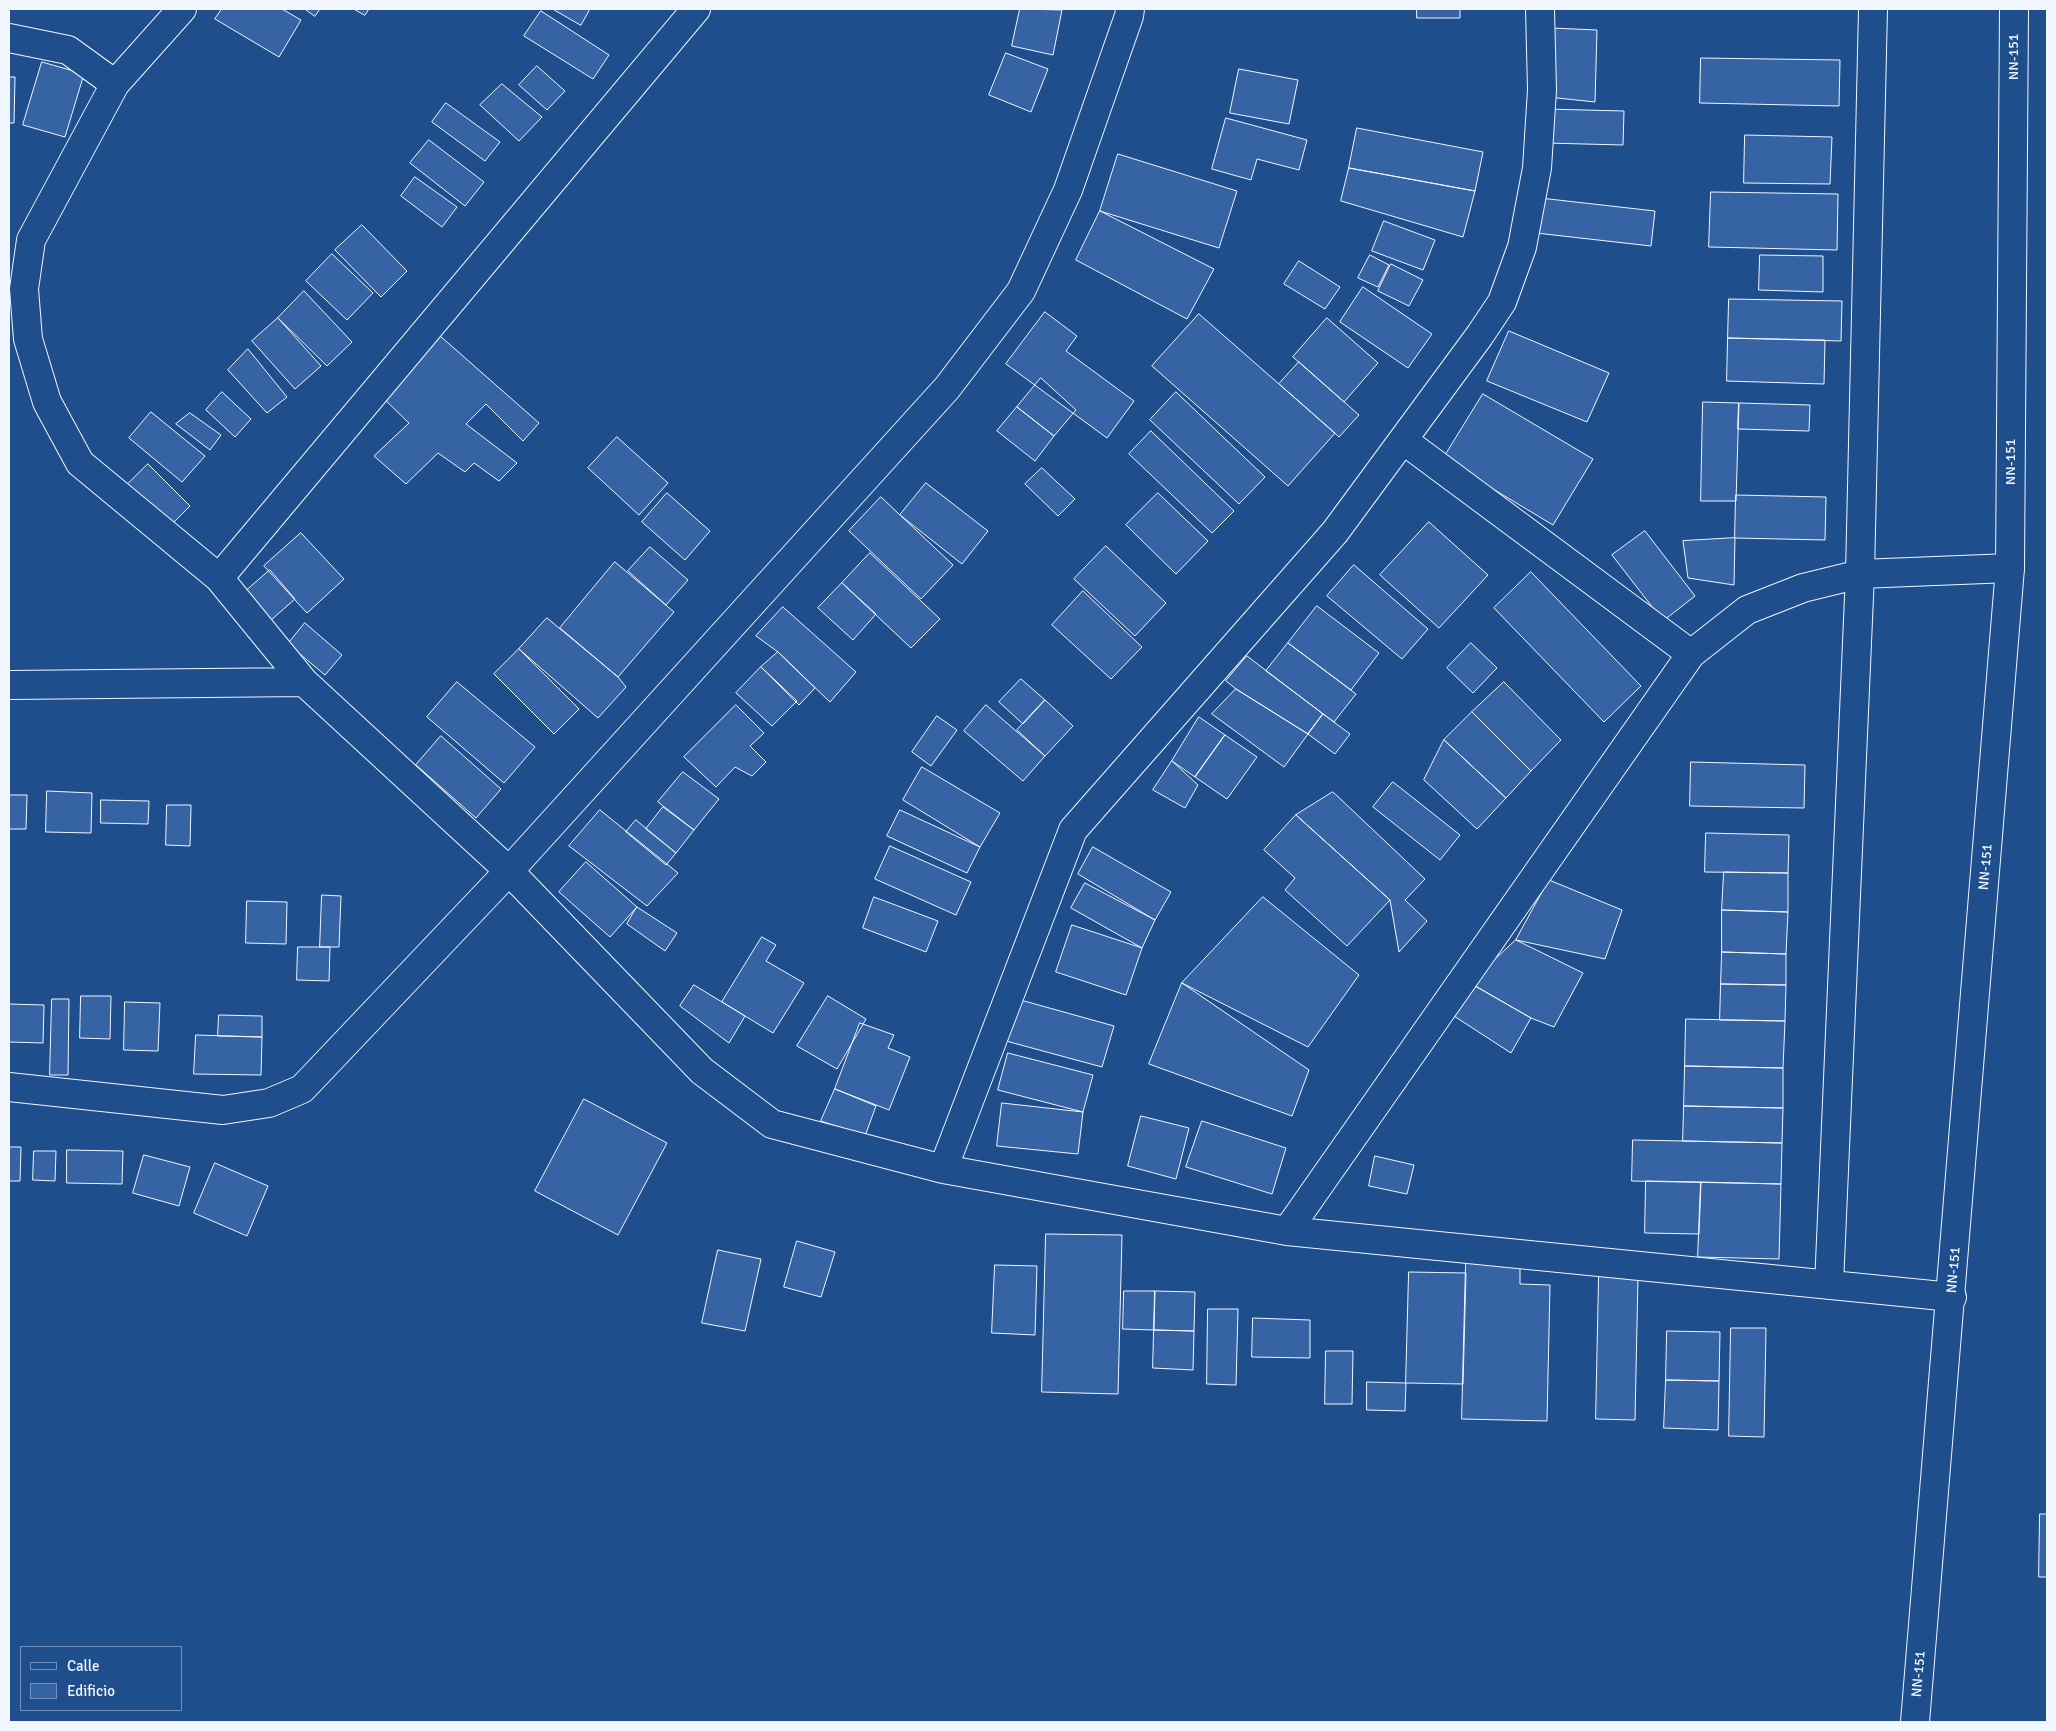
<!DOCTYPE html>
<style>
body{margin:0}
#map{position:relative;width:2056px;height:1731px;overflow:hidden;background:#1f4e8c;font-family:Signika,sans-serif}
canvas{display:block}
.frame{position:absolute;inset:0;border:10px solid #f2f6ff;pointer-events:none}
.legend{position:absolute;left:20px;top:1646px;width:162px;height:65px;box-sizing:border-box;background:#1f4e8c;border:1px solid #7391ba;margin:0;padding:6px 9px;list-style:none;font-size:15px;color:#f2f6ff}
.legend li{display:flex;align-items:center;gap:10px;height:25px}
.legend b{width:25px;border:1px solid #7391ba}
</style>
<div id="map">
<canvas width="2056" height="1731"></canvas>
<div class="frame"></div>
<ul class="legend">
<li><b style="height:6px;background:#1f4e8c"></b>Calle</li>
<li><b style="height:14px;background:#3563a3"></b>Edificio</li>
</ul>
</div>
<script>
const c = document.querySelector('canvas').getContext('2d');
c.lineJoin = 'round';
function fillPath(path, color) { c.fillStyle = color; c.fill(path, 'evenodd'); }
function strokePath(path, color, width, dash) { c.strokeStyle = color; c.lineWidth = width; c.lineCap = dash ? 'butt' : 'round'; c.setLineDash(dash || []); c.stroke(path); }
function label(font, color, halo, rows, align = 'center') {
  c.font = font + ' Signika,sans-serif'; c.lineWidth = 4; c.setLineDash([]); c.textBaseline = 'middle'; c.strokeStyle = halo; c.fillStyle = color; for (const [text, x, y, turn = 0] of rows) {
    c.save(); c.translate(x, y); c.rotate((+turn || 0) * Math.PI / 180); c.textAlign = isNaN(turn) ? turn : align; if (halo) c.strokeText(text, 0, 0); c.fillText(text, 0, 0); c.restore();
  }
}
const building = new Path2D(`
 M222,9H282L301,20L279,57L215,19Z
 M305,9H320L315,16Z
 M354,9H369L365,15Z
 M553,9H590L581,25Z
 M1020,9L1062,10L1053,55L1012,46Z
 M1417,9H1460V18H1417Z
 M541,11L609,55L593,79L524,36Z
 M1551,28L1597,30L1595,102L1548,97Z
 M1006,53L1048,69L1031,112L989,95Z
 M1701,58L1840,60L1839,106L1700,103Z
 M42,62L84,74L65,137L23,125Z
 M537,66L565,91L547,110L519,85Z
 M1239,69L1298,80L1289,124L1230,113Z
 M9,77H15L14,123H9Z
 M502,84L542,117L519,141L480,105Z
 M446,103L500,142L485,161L432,122Z
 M1546,109L1624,111L1623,145L1545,143Z
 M1226,118L1307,140L1299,170L1257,159L1251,180L1212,169Z
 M1357,128L1483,152L1475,191L1349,168Z
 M1745,135L1832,137L1830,184L1744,183Z
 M429,140L484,182L465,206L410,163Z
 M1118,154L1237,191L1219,248L1100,211Z
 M1349,168L1475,191L1463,237L1341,201Z
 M415,177L457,207L442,227L401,196Z
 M1711,192L1838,194L1837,250L1709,247Z
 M1540,198L1655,211L1651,246L1536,233Z
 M1100,211L1214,269L1187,319L1076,260Z
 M1384,221L1435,240L1423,270L1372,251Z
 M362,225L407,271L381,297L335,250Z
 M332,254L373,293L347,320L306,281Z
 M1370,255L1389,265L1378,287L1358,278Z
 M1760,255L1823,256V292L1759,290Z
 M1299,261L1340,287L1325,309L1284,284Z
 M1391,264L1423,280L1409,306L1378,291Z
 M1363,287L1432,334L1408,368L1340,322Z
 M304,291L352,342L327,366L278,318Z
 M1729,299L1842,301L1841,341L1728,338Z
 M1045,312L1077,336L1066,351L1134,401L1107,438L1006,364Z
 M1199,314L1335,433L1288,486L1152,366Z
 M278,318L321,366L295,389L252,341Z
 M1327,318L1378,363L1344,402L1293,357Z
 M1509,331L1609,373L1587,422L1487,381Z
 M439,335L539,423L523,441L486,404L466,424L517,463L499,481L474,463L465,472L438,453L406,484L374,456L409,423L381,396Z
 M1728,338L1825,340L1824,384L1727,381Z
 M248,349L287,397L267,413L228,370Z
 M1299,362L1359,415L1339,437L1279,384Z
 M1041,378L1076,410L1054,436L1017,407Z
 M222,392L251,419L235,437L206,410Z
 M1176,392L1265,477L1239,504L1150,420Z
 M1483,394L1593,459L1553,525L1443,459Z
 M1703,402L1739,403L1736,501H1701Z
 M1739,403L1810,405L1809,431L1738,429Z
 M1017,407L1054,436L1035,461L997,431Z
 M151,412L205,456L182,482L129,438Z
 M190,413L221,435L210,450L176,424Z
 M1151,431L1234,511L1212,533L1129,454Z
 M617,437L668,483L639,515L588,468Z
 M148,464L190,506L170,526L128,484Z
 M1042,468L1075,499L1058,516L1025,484Z
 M926,483L988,531L962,564L900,515Z
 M667,493L710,531L685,560L642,522Z
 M1158,493L1208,541L1176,574L1126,525Z
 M1736,495L1826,497L1825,540L1735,538Z
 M881,497L953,565L921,599L849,531Z
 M1429,522L1488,575L1439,628L1380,575Z
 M1645,531L1695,596L1663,621L1612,555Z
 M301,533L344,579L307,613L264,566Z
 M1735,538L1734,585L1688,578L1683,541Z
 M1106,546L1166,603L1135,636L1074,579Z
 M650,547L688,580L666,605L628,571Z
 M870,553L940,619L911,648L842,583Z
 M615,562L674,612L618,677L560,628Z
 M1354,565L1428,629L1402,659L1327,596Z
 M270,570L295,599L271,620L246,591Z
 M1531,572L1641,686L1604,722L1494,608Z
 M842,583L876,614L853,640L818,608Z
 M1083,591L1142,647L1111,679L1052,625Z
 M1317,606L1379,653L1351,690L1288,643Z
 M783,607L856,672L830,702L778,652L756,636Z
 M547,618L618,677L626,687L598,718L519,649Z
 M305,623L342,655L325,675L288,644Z
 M1288,643L1356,694L1334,722L1266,671Z
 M1471,643L1497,668L1473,693L1447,668Z
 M519,649L579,709L554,734L494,674Z
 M778,652L815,688L799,705L761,667Z
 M1247,656L1323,714L1308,734L1236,689L1226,681Z
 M761,667L797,701L772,726L736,693Z
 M1021,679L1045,700L1023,724L999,702Z
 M457,682L535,747L504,783L427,717Z
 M1504,682L1561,740L1531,771L1472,712Z
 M1236,689L1308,734L1284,767L1212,714Z
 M1045,700L1073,726L1045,756L1017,730Z
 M736,705L764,733L750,746L766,762L752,776L735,767L716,787L684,757Z
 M986,705L1045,756L1023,781L964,731Z
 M1472,712L1531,771L1506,798L1444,740Z
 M1323,714L1350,734L1335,754L1308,734Z
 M937,716L957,730L931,766L912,752Z
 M1199,717L1225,735L1195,777L1172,761Z
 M1225,735L1257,757L1227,799L1195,777Z
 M441,736L501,789L476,818L416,765Z
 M1444,740L1506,798L1477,829L1424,780Z
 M1172,761L1198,785L1185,808L1153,790Z
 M1691,762L1805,765L1804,808L1690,806Z
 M922,767L1000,813L980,847L903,800Z
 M683,772L719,799L694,830L658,802Z
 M1393,782L1460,835L1440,860L1373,807Z
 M47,791L92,793L91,833L46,832Z
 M1333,792L1425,879L1405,900L1427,921L1399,952L1390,900L1296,815Z
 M9,795H27L26,829H9Z
 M101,800L149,801L148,824L101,823Z
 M167,805H191L190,846L166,845Z
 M663,807L694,830L676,853L646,829Z
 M600,810L678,873L647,906L569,846Z
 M900,810L980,847L967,873L887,836Z
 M1296,815L1390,900L1347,946L1285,890L1295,878L1264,850Z
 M636,820L676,853L666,865L626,832Z
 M1706,833L1789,835L1788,873L1705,872Z
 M890,846L971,882L956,915L875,879Z
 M1093,847L1171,892L1155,920L1078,874Z
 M586,862L637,907L610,937L559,892Z
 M1724,872L1788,873V912L1722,910Z
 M1549,880L1622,910L1605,959L1516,940Z
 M1085,883L1155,920L1142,948L1071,908Z
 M322,895L341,896L339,947H320Z
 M874,897L938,921L926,952L863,928Z
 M1263,897L1359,975L1308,1047L1182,983Z
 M247,901L287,902L286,944L246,943Z
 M637,907L677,933L665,951L627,924Z
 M1722,910L1788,912L1786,954L1722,952Z
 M1072,925L1142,948L1126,995L1056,972Z
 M762,937L776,945L766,961L804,983L773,1033L722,1002Z
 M1516,940L1583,973L1554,1027L1531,1018L1470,983Z
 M298,947H330L329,981L297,980Z
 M1722,952L1786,954V985L1721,984Z
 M1182,983L1309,1070L1292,1116L1149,1064Z
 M1470,983L1531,1018L1511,1053L1454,1016Z
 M1721,984L1786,985L1785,1021L1720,1020Z
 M694,985L745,1016L729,1043L680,1006Z
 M81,996H111L110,1039L80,1038Z
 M828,996L866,1019L837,1069L797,1046Z
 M52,999H69L68,1075H50Z
 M1017,999L1114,1026L1102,1067L1006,1041Z
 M125,1002L160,1003L158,1051L124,1050Z
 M9,1004L44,1005L43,1043L9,1042Z
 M219,1015L262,1016V1037L218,1036Z
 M1686,1019L1785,1021L1783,1068L1685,1066Z
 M860,1023L894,1035L888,1048L910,1057L889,1110L835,1089Z
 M196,1035L262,1037L261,1075L194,1074Z
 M1008,1053L1093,1075L1083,1112L998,1090Z
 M1685,1066L1783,1068V1108L1684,1106Z
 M835,1089L876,1106L865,1136L821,1121Z
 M584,1099L667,1143L618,1235L535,1191Z
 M1002,1103L1083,1112L1078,1154L997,1146Z
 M1684,1106L1783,1108L1782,1143L1683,1141Z
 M1141,1116L1189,1128L1176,1179L1128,1166Z
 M1202,1121L1286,1148L1272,1194L1186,1167Z
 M1633,1140L1782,1143L1781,1184L1632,1181Z
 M9,1147H21L20,1181H9Z
 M67,1150L123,1151L122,1184L67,1183Z
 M34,1151H56L55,1181L33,1180Z
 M144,1155L190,1167L179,1206L133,1193Z
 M1375,1156L1414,1165L1407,1194L1369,1186Z
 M215,1163L268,1186L247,1236L194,1213Z
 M1646,1181L1701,1182L1699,1234L1645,1233Z
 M1701,1182L1781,1184L1779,1259L1698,1257Z
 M1046,1234L1122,1235L1118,1394L1042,1392Z
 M797,1241L835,1252L821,1297L784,1287Z
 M718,1250L761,1259L745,1331L702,1323Z
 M1466,1262L1520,1263V1284L1550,1285L1547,1421L1462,1419Z
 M995,1265L1037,1266L1035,1335L992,1333Z
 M1409,1272L1466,1273L1463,1384L1406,1383Z
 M1599,1276L1638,1277L1635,1420L1596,1419Z
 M1124,1291H1155L1154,1330L1123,1329Z
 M1155,1291L1195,1292L1194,1331L1154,1330Z
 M1208,1309H1238L1236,1385L1207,1384Z
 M1253,1318L1310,1320V1358L1252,1357Z
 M1731,1328H1766L1764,1437L1729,1436Z
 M1154,1330L1194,1331L1193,1370L1153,1368Z
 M1667,1331L1720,1332L1719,1381L1666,1380Z
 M1326,1351H1353L1352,1404H1325Z
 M1666,1380L1719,1381L1718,1430L1664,1428Z
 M1367,1382L1406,1383L1405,1411L1367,1410Z
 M2040,1514H2047V1577H2039Z`);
fillPath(building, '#3563a3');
strokePath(building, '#f2f6ff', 1);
const street = new Path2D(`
 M182,9L115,84L31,240L24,289L28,339L47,402L80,463L219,578L304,682
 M9,38L68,50L115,84
 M1403,440L1691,654
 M219,578L696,9
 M9,685L304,682L509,871L702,1071L772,1124L943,1169L1287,1231L1952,1297
 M9,1087L223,1110L269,1103L302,1089L509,871L947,388L1021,291L1068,190L1129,16L1130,9
 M943,1169L1073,830L1335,532L1480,335L1502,302L1522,247L1537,168L1542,90L1540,9
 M1287,1231L1691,654L1747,610L1803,588L1860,574L2010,568
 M1829,1285L1860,574L1873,9`);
const secondary = new Path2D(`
 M1915,1722L2010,568L2014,9`);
strokePath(street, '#f2f6ff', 30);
strokePath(secondary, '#f2f6ff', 30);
strokePath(street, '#1f4e8c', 28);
strokePath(secondary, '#1f4e8c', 28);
label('14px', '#f2f6ff', '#1f4e8c', [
 ["NN-151",2014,57,-90],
 ["NN-151",2011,462,-90],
 ["NN-151",1986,867,-85],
 ["NN-151",1954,1270,-85],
 ["NN-151",1919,1674,-85]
]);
</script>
